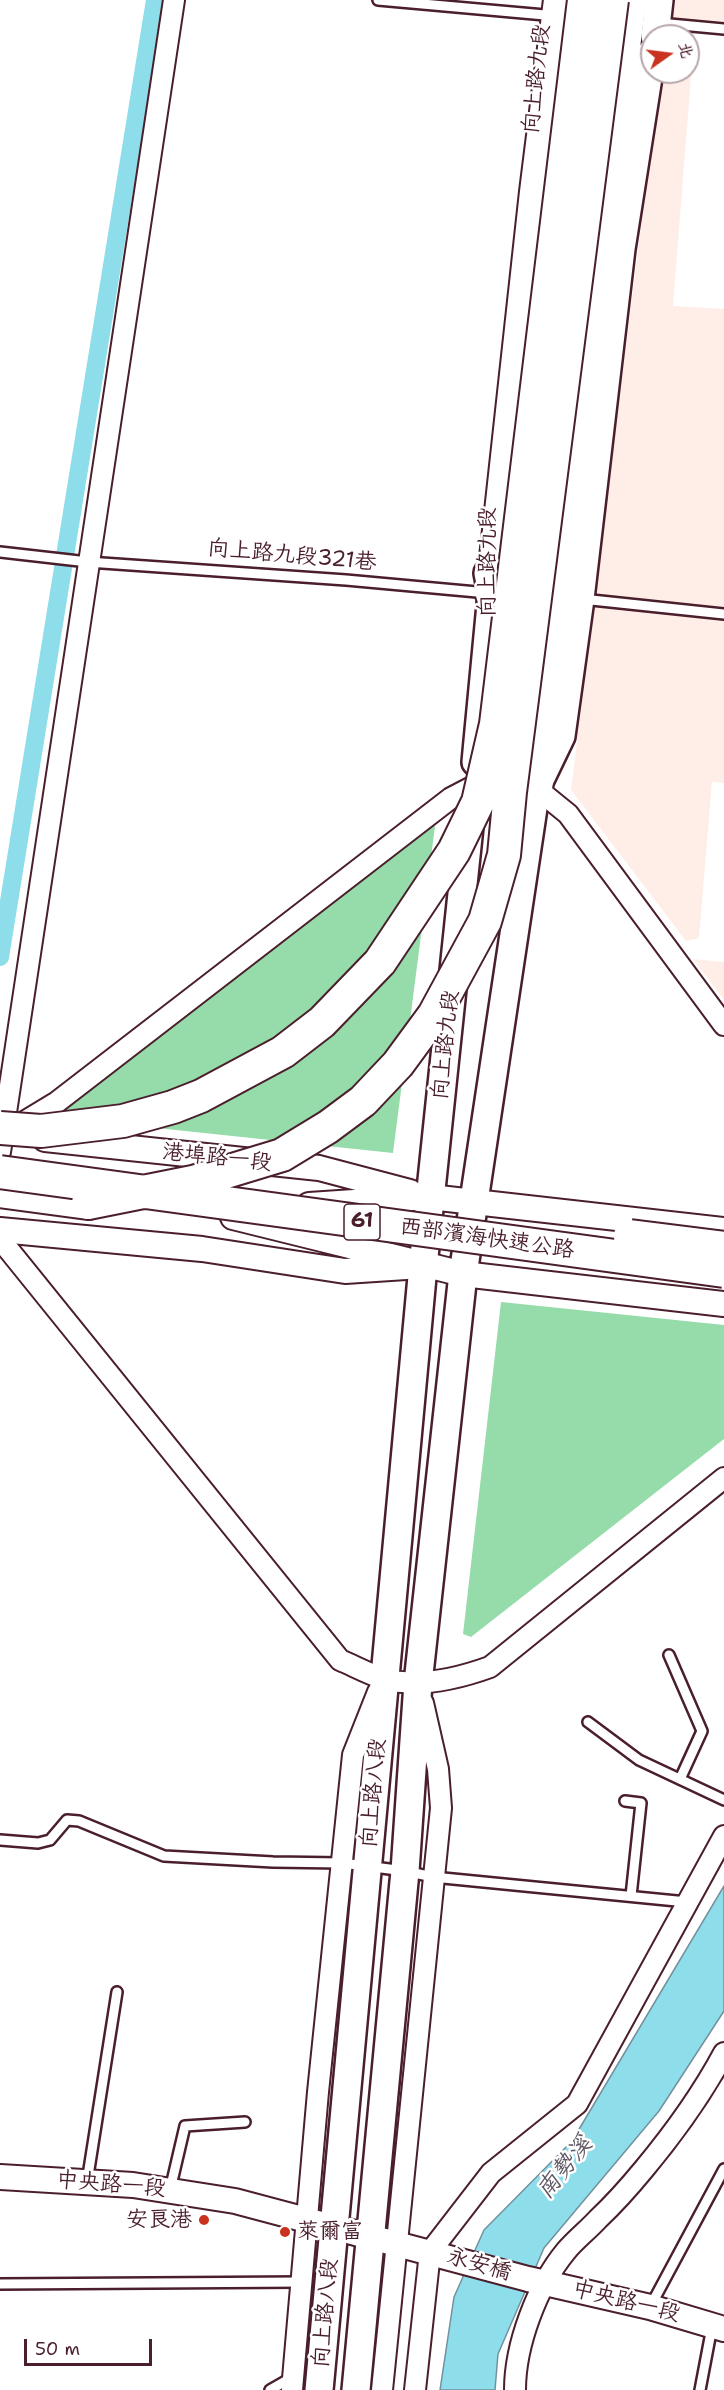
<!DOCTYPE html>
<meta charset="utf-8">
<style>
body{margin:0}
#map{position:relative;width:724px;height:2390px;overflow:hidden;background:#fff;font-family:"Shantell Sans","LXGW WenKai TC",sans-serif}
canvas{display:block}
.north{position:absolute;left:640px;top:24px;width:60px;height:60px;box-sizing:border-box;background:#fff;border:2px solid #b7a5aa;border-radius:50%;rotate:76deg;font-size:16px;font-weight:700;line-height:24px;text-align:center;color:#4a1f2b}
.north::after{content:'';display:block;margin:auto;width:21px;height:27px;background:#c8321e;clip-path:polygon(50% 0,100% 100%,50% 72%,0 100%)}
.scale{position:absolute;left:24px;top:2339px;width:128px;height:27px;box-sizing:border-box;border:3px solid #4a1f2b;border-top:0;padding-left:8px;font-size:18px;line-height:21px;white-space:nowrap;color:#4a1f2b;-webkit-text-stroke:4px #fff;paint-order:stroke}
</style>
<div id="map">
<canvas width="724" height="2390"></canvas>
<div class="north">北</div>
<div class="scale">50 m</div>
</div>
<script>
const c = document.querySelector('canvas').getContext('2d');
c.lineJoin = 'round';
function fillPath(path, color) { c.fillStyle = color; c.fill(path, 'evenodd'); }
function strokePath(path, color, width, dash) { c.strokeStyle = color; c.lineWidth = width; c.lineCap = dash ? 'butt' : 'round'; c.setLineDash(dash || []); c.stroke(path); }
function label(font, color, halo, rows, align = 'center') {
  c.font = font + ' "Shantell Sans","LXGW WenKai TC",sans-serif'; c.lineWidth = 5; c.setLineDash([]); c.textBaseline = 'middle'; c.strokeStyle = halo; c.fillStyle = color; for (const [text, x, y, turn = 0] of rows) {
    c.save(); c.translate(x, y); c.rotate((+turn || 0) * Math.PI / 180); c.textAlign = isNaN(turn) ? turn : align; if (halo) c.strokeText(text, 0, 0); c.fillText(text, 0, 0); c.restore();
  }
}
fillPath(new Path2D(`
 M669,0H724V27L695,25L673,306L724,309V783L712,782L699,938L686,941L571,790L660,72H688V36H665Z
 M693,959L724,962V1000Z`), '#ffeee8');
fillPath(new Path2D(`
 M426,823L435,826L393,1153L53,1117L50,1110Z
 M501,1302L724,1325V1439L471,1637L463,1634Z`), '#95dcaa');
const water = new Path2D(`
 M724,1886V2011L659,2111L544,2248L498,2354L495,2390H440L454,2297L484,2230L572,2141Z`);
fillPath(water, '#8eddea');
strokePath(water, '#73919e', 1.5);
strokePath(new Path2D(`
 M0,957L155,0`), '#8eddea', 18);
const service = new Path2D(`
 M378,0L545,15
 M659,23L724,29
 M0,552L88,562L346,580L488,593
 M582,599L724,614
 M669,1655L702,1731L680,1779
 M588,1722L639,1760L724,1800
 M625,1801L641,1803L631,1896
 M0,1840L38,1843L50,1840L67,1820L79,1821L164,1856L273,1862L342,1863L405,1871L433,1877L687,1902
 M87,2182L117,1992
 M170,2190L185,2126L245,2122
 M0,2284L302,2282
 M650,2307L724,2169
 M270,2390L291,2378
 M700,2390L712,2327`);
const minor = new Path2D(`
 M528,785L536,788L568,814L724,1025
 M14,1128L57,1102L451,798L474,786L488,783
 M0,1152L174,0
 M0,1239L340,1660C354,1666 369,1674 384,1679C419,1688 457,1679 490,1667L724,1478
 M292,2390L318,2092L353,1755L378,1692
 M382,2390L441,1808L438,1769L423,1703
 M415,2390L430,2252L491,2173L577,2104L724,1836
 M515,2390C515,2345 537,2286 566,2251C575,2240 588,2230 598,2219C614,2204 630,2186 644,2169C674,2133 702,2094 724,2053`);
const tertiary = new Path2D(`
 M45,1139L319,1168L410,1192
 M309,1205L430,1197L724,1230
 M233,1217L463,1274L724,1304
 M0,1230L202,1249L345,1271L406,1267
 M0,2177L133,2185L235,2201L528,2279L650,2307L724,2329`);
const secondary = new Path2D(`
 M655,36L659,0
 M476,762L492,594L488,573
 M319,2390L423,1266L469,827
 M356,2390L405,1871L418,1683L463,1274L536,788L561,736L580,599L621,249L652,52`);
const trunk = new Path2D(`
 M492,594L536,192L560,0
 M536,788L594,325L604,204L630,0
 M0,1191L88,1203`);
strokePath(service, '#4a1f2b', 14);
strokePath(minor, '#4a1f2b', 24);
strokePath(tertiary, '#4a1f2b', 28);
strokePath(secondary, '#4a1f2b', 32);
strokePath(trunk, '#4a1f2b', 36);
strokePath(service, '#fff', 9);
strokePath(minor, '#fff', 20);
strokePath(tertiary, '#fff', 24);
strokePath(secondary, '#fff', 27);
strokePath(trunk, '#fff', 32);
const trunkBridge = new Path2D(`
 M0,1128L41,1131L123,1121L173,1107L201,1096L283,1052L322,1022L380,962L454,851L478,802L496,724L584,0
 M0,1172L724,1271
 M88,1203L193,1182L282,1155L328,1127L363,1101L398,1064L434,1015L485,921L504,855L510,792L612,0
 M630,1236L724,1248`);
strokePath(trunkBridge, '#4a1f2b', 36, []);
strokePath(trunkBridge, '#fff', 32);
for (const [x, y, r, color] of [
 [204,2220,6,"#c8321e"],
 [285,2232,6,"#c8321e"]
]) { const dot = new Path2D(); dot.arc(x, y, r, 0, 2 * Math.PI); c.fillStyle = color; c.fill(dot); strokePath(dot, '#fff', 2); }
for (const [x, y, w] of [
 [362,1222,36]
]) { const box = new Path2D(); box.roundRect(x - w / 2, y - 18, w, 36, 4.5); c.fillStyle = '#fff'; c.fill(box); strokePath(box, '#4a1f2b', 1.5); }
label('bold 21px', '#4a1f2b', null, [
 ["61",362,1222]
]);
label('22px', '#4a1f2b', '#fff', [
 ["向上路九段",537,79,-84],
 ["向上路九段321巷",292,556,5],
 ["向上路九段",488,562,-90],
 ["向上路九段",446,1045,-84],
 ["港埠路一段",217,1158,6],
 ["西部濱海快速公路",487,1239,8],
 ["向上路八段",374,1793,-85],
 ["中央路一段",111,2185,5],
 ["永安橋",479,2265,16],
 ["中央路一段",626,2302,14],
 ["向上路八段",326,2313,-85]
]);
label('22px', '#4a1f2b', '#fff', [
 ["安良港",192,2220],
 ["萊爾富",297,2232,"left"]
], 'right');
label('italic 24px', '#5e5864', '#fff', [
 ["南勢溪",565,2168,-51]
]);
</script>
